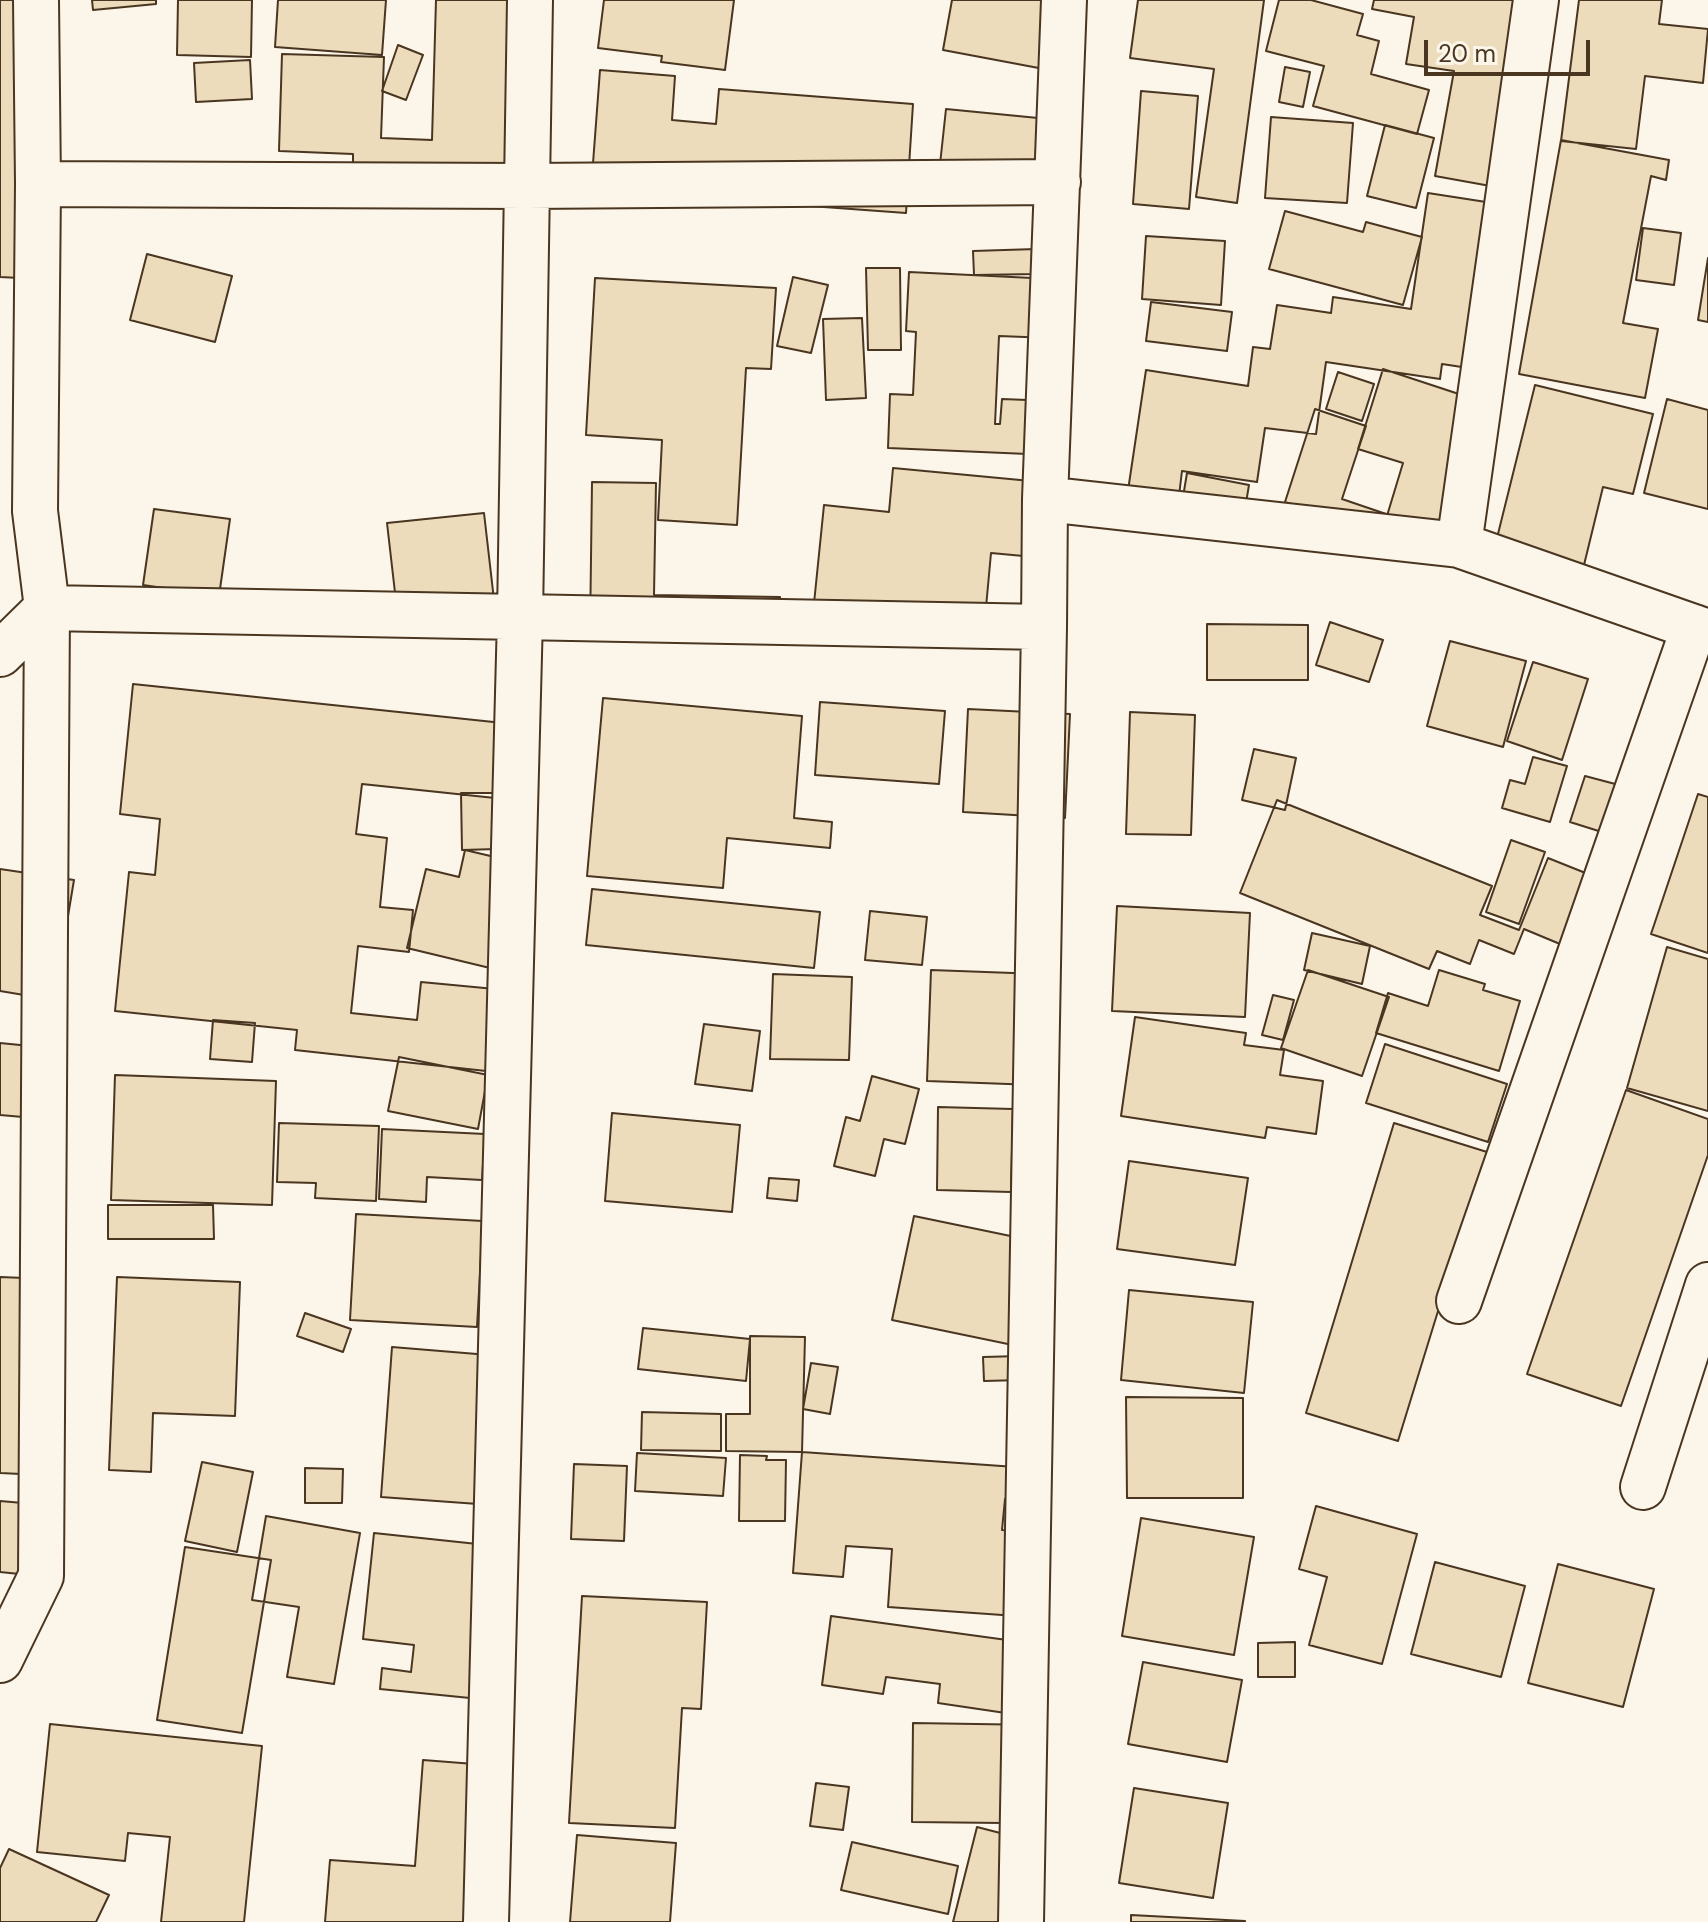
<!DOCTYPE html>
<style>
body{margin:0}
#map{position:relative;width:1708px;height:1922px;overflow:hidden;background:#fbf6e9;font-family:"DM Sans",sans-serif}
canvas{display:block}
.scale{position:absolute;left:1424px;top:40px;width:166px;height:36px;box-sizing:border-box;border:4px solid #4a3520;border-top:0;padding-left:10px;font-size:24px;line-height:28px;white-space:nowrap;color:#4a3520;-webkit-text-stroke:6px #fbf6e9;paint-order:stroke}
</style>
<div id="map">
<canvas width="1708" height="1922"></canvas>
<div class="scale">20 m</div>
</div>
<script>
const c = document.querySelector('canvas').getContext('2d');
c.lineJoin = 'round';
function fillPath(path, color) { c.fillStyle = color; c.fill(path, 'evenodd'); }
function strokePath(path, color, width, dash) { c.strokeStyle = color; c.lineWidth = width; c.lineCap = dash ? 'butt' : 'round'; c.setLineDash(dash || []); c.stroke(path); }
const building = new Path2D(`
 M0,0H37L40,279L0,277Z
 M92,0H156V4L93,10Z
 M178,0H252L251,57L177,55Z
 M278,0H386L382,55L275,47Z
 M436,0H515L510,194L353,189V154L279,151L282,54L384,57L381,138L432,140Z
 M604,0H734L725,70L661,62L662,56L598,48Z
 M952,0H1057L1044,69L943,50Z
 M1138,0H1264L1237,203L1196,197L1214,69L1130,58Z
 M1279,0H1311L1363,14L1357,35L1379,41L1371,74L1429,90L1417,134L1313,106L1324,66L1266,51Z
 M1374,0H1533L1507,189L1435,176L1454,71L1406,64L1414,17L1372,9Z
 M1579,0H1662L1659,24L1708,29L1703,83L1645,76L1636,149L1561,141Z
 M398,45L423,55L406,100L382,91Z
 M250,60L252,99L196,102L194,63Z
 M1285,67L1310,72L1303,107L1279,102Z
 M600,70L675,76L672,120L716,124L719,89L913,104L906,213L591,190Z
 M1141,91L1198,96L1189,209L1133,204Z
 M946,109L1079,122L1071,206L937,192Z
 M1271,117L1353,123L1347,203L1265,198Z
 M1385,125L1434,138L1416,208L1367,196Z
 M1561,140L1669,160L1666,180L1651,176L1623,323L1658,329L1645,398L1519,374Z
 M1428,193L1499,204L1475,369L1442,364L1440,379L1326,362L1316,434L1265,428L1257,482L1182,471L1177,512L1126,504L1146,370L1248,386L1253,347L1270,349L1277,305L1331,313L1333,297L1411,309Z
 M1285,211L1363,232L1366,222L1422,237L1403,305L1269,269Z
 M1643,228L1681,233L1674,285L1636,280Z
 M1146,236L1225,241L1221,305L1142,299Z
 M1036,249L1037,274L974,275L973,251Z
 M147,254L232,276L215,342L130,320Z
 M1708,258V322L1698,320Z
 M866,268H900L901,350H868Z
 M909,272L1053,279L1050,338L999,336L995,424H1000L1002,399L1053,401L1051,455L888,448L890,394L913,395L916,332L906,331Z
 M793,277L828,285L811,353L777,346Z
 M595,278L776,288L771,369L746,368L737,525L658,520L662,440L586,435Z
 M1151,302L1232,312L1227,351L1146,341Z
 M862,318L866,398L826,400L823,319Z
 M1383,369L1474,399L1447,549L1383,529L1403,463L1358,449Z
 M1338,372L1374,384L1362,421L1326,409Z
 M1535,385L1653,414L1633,494L1603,487L1584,565L1496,542Z
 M1667,399L1708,410V509L1644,493Z
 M1315,409L1366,426L1342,499L1389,515L1382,535L1285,502Z
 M893,468L1052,483L1045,558L991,553L983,640L812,623L824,505L889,512Z
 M1187,473L1249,485L1244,515L1182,503Z
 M592,482L656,483L654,595L780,597L779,637L590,634Z
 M154,509L230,519L219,596L143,585Z
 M484,513L494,600L397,610L387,523Z
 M1330,622L1383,640L1369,682L1316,665Z
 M1207,624L1308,625V680H1207Z
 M1450,641L1526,661L1503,747L1427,726Z
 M1533,662L1588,679L1562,760L1507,741Z
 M133,684L503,723L495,798L362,784L356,834L387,838L380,907L413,910L409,952L358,946L351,1013L417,1020L421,982L495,989L486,1071L295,1050L297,1030L115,1011L129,872L155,875L160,819L120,814Z
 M603,698L802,716L794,818L832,822L830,848L727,838L723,888L587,876Z
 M820,702L945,711L939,784L815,775Z
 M968,709L1070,714L1065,818L963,812Z
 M1130,712L1195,715L1191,835L1126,834Z
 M1254,749L1296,758L1285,810L1242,800Z
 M1533,757L1567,766L1550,822L1502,808L1510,780L1525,784Z
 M1585,776L1619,785L1605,833L1570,822Z
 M461,793H497V849L462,850Z
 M1698,794L1708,797V953L1651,934Z
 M1277,800L1492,886L1480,915L1519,930L1548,858L1588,874L1560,944L1524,929L1514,954L1479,940L1470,964L1437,951L1429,969L1240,893Z
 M1511,840L1545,852L1519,924L1486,912Z
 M465,850L516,862L490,968L407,948L426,869L459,877Z
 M0,869L74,880L54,1000L0,991Z
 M592,889L820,912L814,968L586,945Z
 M1117,906L1250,913L1245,1017L1112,1011Z
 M870,911L927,917L922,965L865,960Z
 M1312,933L1370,946L1362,984L1304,970Z
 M1667,947L1708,959V1111L1627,1088Z
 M931,970L1040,974L1035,1085L927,1081Z
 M1308,970L1389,997L1362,1076L1281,1048Z
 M1439,970L1485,984L1483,990L1520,1001L1499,1071L1376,1033L1388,993L1428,1006Z
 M773,974L852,977L849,1060L770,1059Z
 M1273,995L1294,1000L1283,1040L1262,1035Z
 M1135,1017L1246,1033L1244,1045L1284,1050L1280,1075L1323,1081L1316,1134L1267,1127L1265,1138L1121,1116Z
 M213,1020L255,1023L252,1062L210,1059Z
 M704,1024L760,1031L752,1091L695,1084Z
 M0,1043L30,1046L23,1117L0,1115Z
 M1385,1044L1507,1084L1488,1142L1366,1103Z
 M399,1057L488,1075L478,1129L388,1111Z
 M115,1075L276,1081L272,1205L111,1200Z
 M872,1076L919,1089L905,1144L884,1139L875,1176L834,1166L846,1117L860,1121Z
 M1626,1090L1708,1119V1155L1621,1406L1527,1374Z
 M938,1107L1013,1109L1011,1192L937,1190Z
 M612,1113L740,1125L732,1212L605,1201Z
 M279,1123L379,1126L376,1201L315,1198L316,1183L277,1182Z
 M1394,1123L1487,1152L1398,1441L1306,1413Z
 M382,1129L485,1134L482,1180L427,1177L426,1202L379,1199Z
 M1129,1161L1248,1178L1235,1265L1117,1249Z
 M769,1178L799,1180L797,1201L767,1198Z
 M108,1205H213L214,1239H108Z
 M356,1214L483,1221L477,1327L350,1320Z
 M914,1216L1054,1245L1032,1349L892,1320Z
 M0,1277L49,1279L42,1475L0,1473Z
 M117,1277L240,1282L235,1416L153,1413L151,1472L109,1470Z
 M1129,1290L1253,1302L1244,1393L1121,1380Z
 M305,1313L351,1329L343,1352L297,1336Z
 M643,1328L750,1339L746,1381L638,1369Z
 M750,1336L805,1337L802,1452L726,1451V1414H750Z
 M392,1347L489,1355L478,1504L381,1497Z
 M1021,1356V1380L984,1381L983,1357Z
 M811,1363L838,1367L830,1414L803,1409Z
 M1126,1397L1243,1398V1498H1127Z
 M642,1412L721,1414V1451L641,1450Z
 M802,1452L1030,1468L1029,1500L1005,1499L1002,1530L1037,1532L1031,1617L888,1607L892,1549L846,1546L843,1577L793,1573Z
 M637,1453L726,1458L723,1496L635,1491Z
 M740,1455L767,1456L766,1460H786L785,1521H739Z
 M202,1462L253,1472L237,1552L185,1541Z
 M574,1464L627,1466L624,1541L571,1539Z
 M305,1468L343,1469L342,1503H305Z
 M0,1501L46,1505L39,1576L0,1572Z
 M1316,1506L1417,1534L1382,1664L1309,1645L1327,1577L1299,1569Z
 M266,1516L360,1533L334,1684L287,1677L299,1607L252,1600Z
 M1141,1518L1254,1537L1234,1655L1122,1636Z
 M374,1533L496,1546L480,1699L380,1689L382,1668L411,1672L414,1645L363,1639Z
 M185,1547L271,1560L242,1733L157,1720Z
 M1435,1562L1525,1586L1501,1677L1411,1654Z
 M1558,1564L1654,1589L1623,1707L1528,1683Z
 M582,1596L707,1602L701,1709L682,1708L675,1828L569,1823Z
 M831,1616L1029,1643L1019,1715L938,1703L940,1684L886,1677L883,1694L822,1685Z
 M1295,1642V1677H1258V1643Z
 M1143,1662L1242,1680L1227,1762L1128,1744Z
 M913,1723L1039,1725L1003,1823L912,1822Z
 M50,1724L262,1746L244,1922H161L170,1837L128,1833L125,1861L37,1852Z
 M423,1760L487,1765L475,1922H325L330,1860L415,1866Z
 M816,1783L849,1787L843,1830L810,1826Z
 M1134,1788L1228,1803L1213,1898L1119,1883Z
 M977,1827L1039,1843L1018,1922H953Z
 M577,1835L676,1843L670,1922H570Z
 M852,1842L958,1866L948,1914L841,1890Z
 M9,1849L109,1895L96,1922H0V1868Z
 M1131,1915L1245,1921V1922H1131Z`);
fillPath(building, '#ecdcbc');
strokePath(building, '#4a3520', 2);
const minor = new Path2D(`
 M38,184L527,186L1058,182
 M1045,499L1064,0
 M1459,545L1536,0
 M0,654L47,608L1044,627L1045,499L1459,545L1708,632
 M1459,1301L1694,627
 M1643,1487L1708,1285
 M0,1660L41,1576L47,608L35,511L38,184L36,0
 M486,1922L520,617L530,0
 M1021,1922L1044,627`);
strokePath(minor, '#4a3520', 48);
strokePath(minor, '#fbf6e9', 44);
</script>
